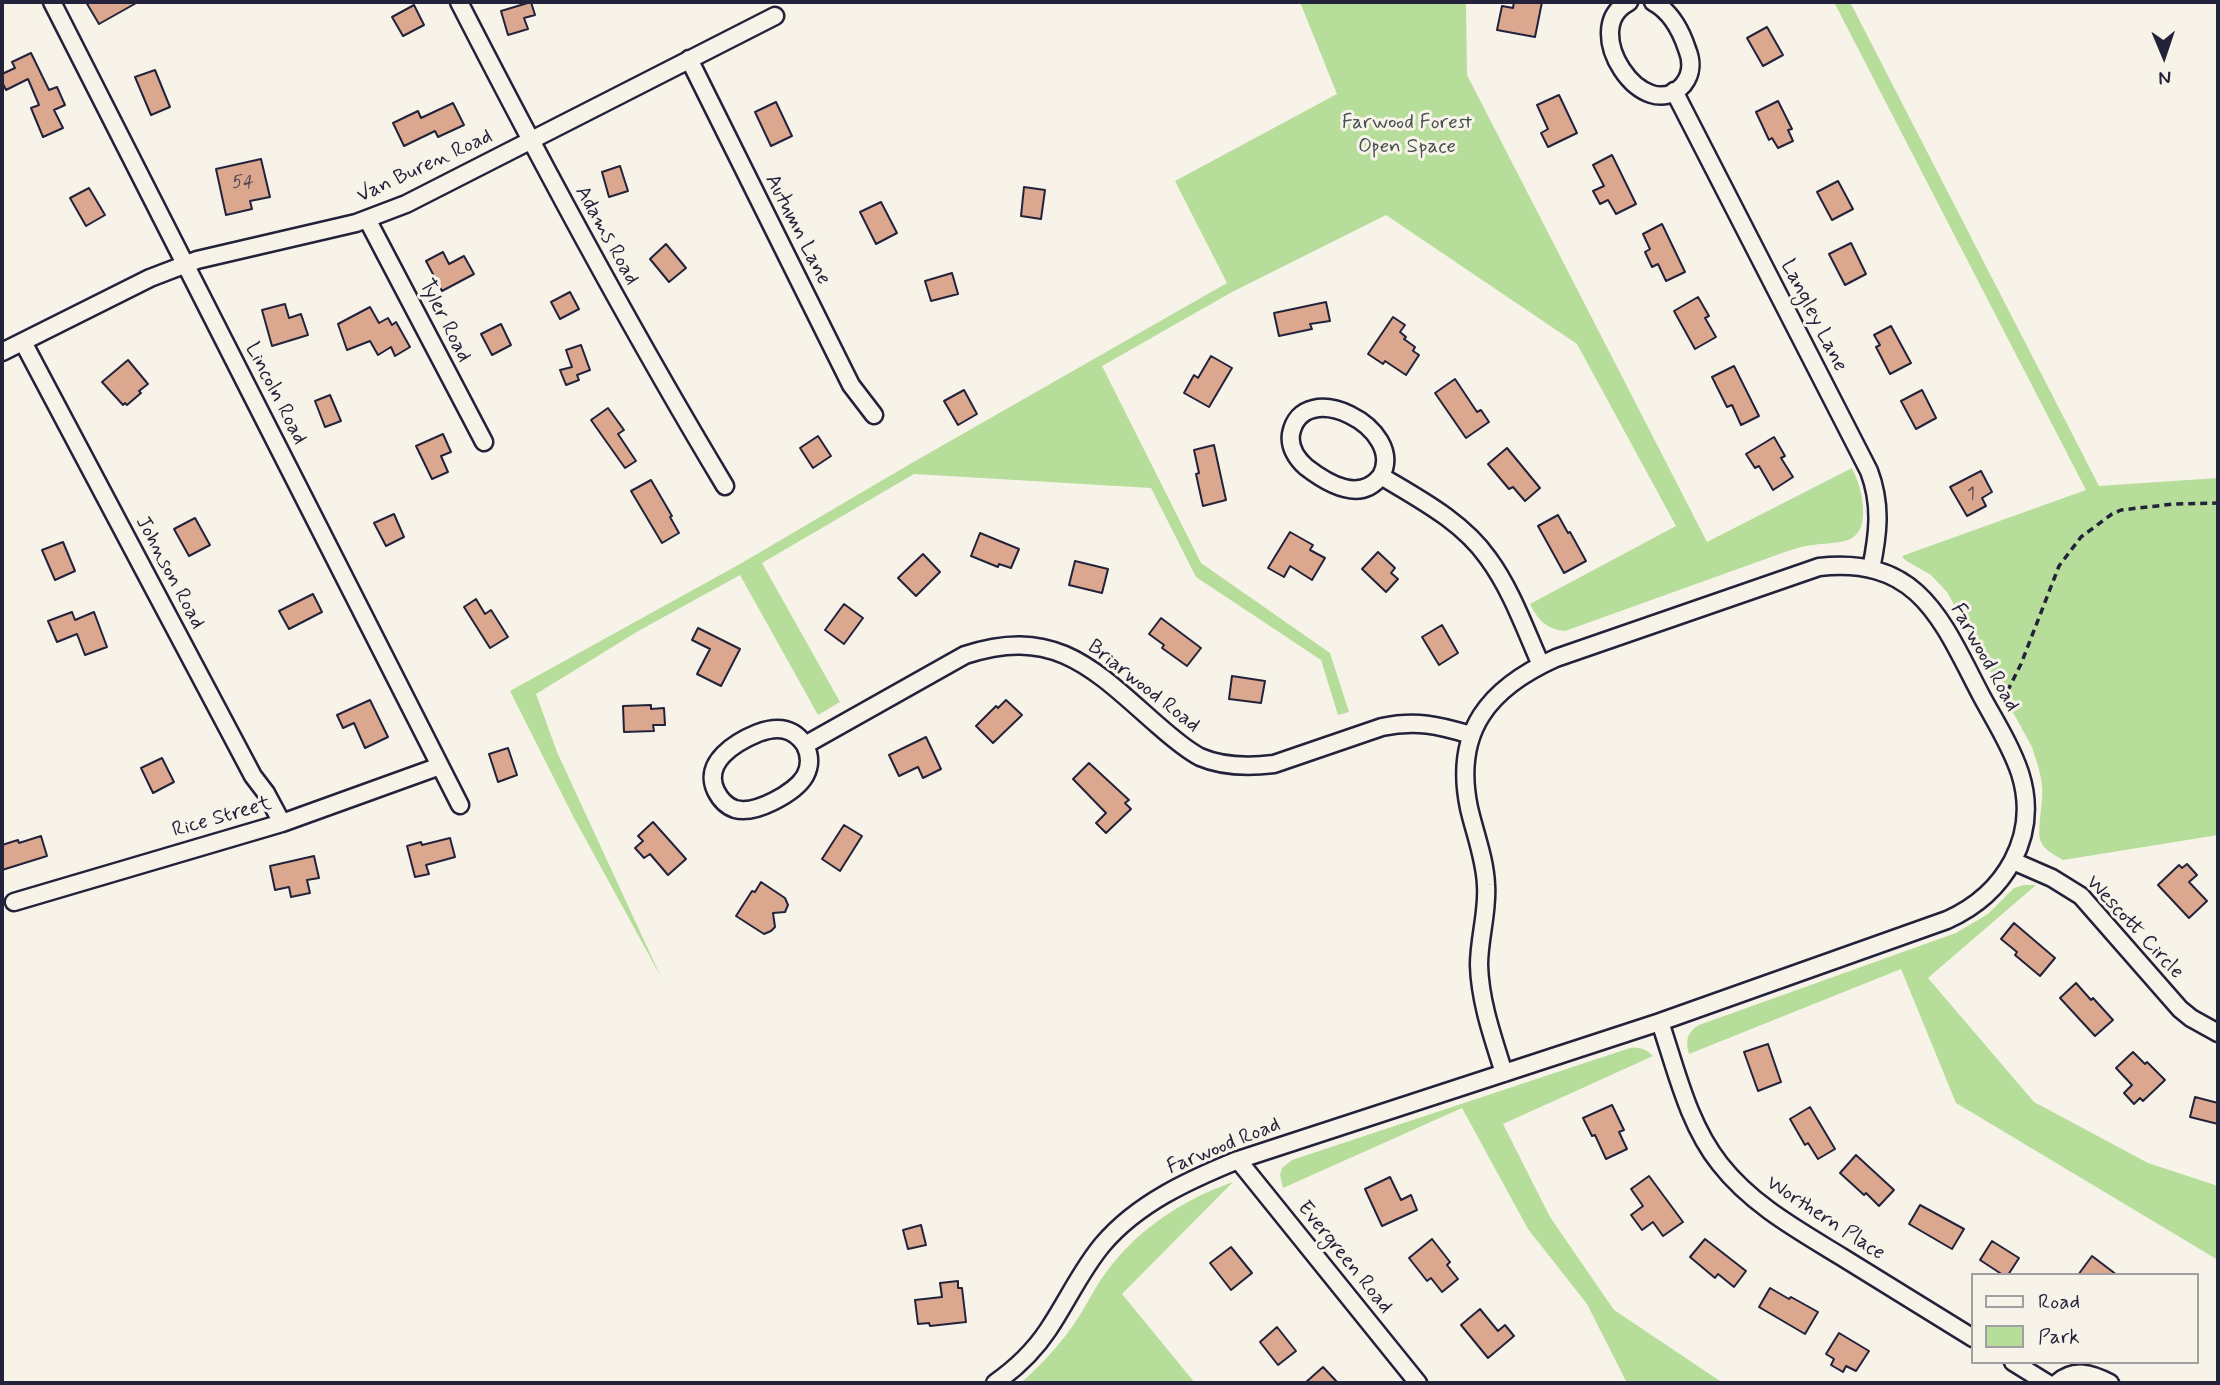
<!DOCTYPE html>
<style>
body{margin:0}
#map{position:relative;width:2220px;height:1385px;overflow:hidden;background:#f7f3e8;font-family:Mynerve,sans-serif}
canvas{display:block}
.frame{position:absolute;inset:0;border:4px solid #22223b;pointer-events:none}
.legend{position:absolute;left:1971px;top:1273px;width:228px;height:91px;box-sizing:border-box;background:#f7f3e8;border:2px solid #a29fa3;margin:0;padding:9px 12px;list-style:none;font-size:21px;color:#22223b}
.legend li{display:flex;align-items:center;gap:14px;height:35px}
.legend b{width:35px;border:2px solid #a29fa3}
.north{position:absolute;left:2129px;top:21px;width:70px;height:70px;-webkit-text-stroke:5px #f7f3e8;paint-order:stroke;rotate:178deg;font-size:19px;font-weight:700;line-height:28px;text-align:center;color:#22223b}
.north::after{content:'';display:block;margin:auto;width:24px;height:32px;background:#22223b;clip-path:polygon(50% 0,100% 100%,50% 72%,0 100%)}
</style>
<div id="map">
<canvas width="2220" height="1385"></canvas>
<div class="frame"></div>
<ul class="legend">
<li><b style="height:9px;background:#f7f3e8"></b>Road</li>
<li><b style="height:19px;background:#b6dd99"></b>Park</li>
</ul>
<div class="north">N</div>
</div>
<script>
const c = document.querySelector('canvas').getContext('2d');
c.lineJoin = 'round';
function fillPath(path, color) { c.fillStyle = color; c.fill(path, 'evenodd'); }
function strokePath(path, color, width, dash) { c.strokeStyle = color; c.lineWidth = width; c.lineCap = dash ? 'butt' : 'round'; c.setLineDash(dash || []); c.stroke(path); }
function label(font, color, halo, rows, align = 'center') {
  c.font = font + ' Mynerve,sans-serif'; c.lineWidth = 6; c.setLineDash([]); c.textBaseline = 'middle'; c.strokeStyle = halo; c.fillStyle = color; for (const [text, x, y, turn = 0] of rows) {
    c.save(); c.translate(x, y); c.rotate((+turn || 0) * Math.PI / 180); c.textAlign = isNaN(turn) ? turn : align; if (halo) c.strokeText(text, 0, 0); c.fillText(text, 0, 0); c.restore();
  }
}
fillPath(new Path2D(`
 M1300,2H1466L1467,75L1707,542L1852,468C1858,481 1863,495 1863,510C1864,547 1839,541 1813,545C1803,546 1794,549 1785,552L1565,631C1546,629 1538,620 1530,604L1676,526L1577,344L1386,215L1232,292L1102,366L1201,563L1330,653L1349,712L1338,715L1321,660L1196,577L1151,488L914,474L762,563L840,702L818,715L740,575L640,630L536,694L557,752L661,977L574,818L510,691L740,564L910,464L1227,283L1175,181L1337,94Z
 M1834,2H1850L2099,486L2218,478V835L2063,860C2055,855 2045,851 2041,842C2036,832 2044,800 2042,786C2041,773 2036,760 2032,747L1947,592L1931,575L1905,560L1902,556L2086,490Z
 M2024,885H2036L1928,978L2034,1102L2148,1163L2218,1186V1260L1956,1103L1901,969L1689,1054C1685,1041 1687,1032 1699,1025L1956,933L1988,914L2014,888Z
 M1630,1048C1640,1047 1646,1049 1653,1056L1503,1124L1550,1217L1614,1310L1723,1383H1627L1587,1304L1528,1229L1462,1108L1283,1188L1280,1175L1282,1168L1292,1160Z
 M1233,1182L1122,1294L1195,1383H1021C1042,1364 1062,1343 1078,1318C1086,1306 1092,1293 1100,1281C1132,1233 1179,1201 1233,1182Z`), '#b6dd99');
const building = new Path2D(`
 M86,2H138L99,24Z
 M531,2L535,15L524,18L528,29L508,35L501,11Z
 M1514,2H1542L1535,37L1497,30L1502,6L1513,8Z
 M414,5L424,25L403,36L392,17Z
 M1767,27L1783,55L1763,66L1747,38Z
 M31,53L49,90L57,87L65,105L54,110L63,128L43,137L31,108L39,105L28,79L6,90L2,82V74L15,68L12,62Z
 M155,70L170,107L151,115L135,77Z
 M1559,95L1577,133L1548,147L1541,133L1548,129L1537,105Z
 M1778,101L1792,129L1788,130L1793,141L1778,148L1772,138L1769,140L1756,112Z
 M776,102L792,136L771,146L755,112Z
 M453,103L464,125L438,137L435,131L404,146L393,123L418,111L421,118Z
 M1612,155L1636,204L1616,214L1608,200L1600,204L1593,191L1604,186L1593,165Z
 M261,159L270,197L250,201L252,209L226,215L216,169Z
 M620,166L628,191L609,197L602,172Z
 M1838,181L1853,209L1832,220L1817,192Z
 M1024,187L1045,190L1041,219L1021,216Z
 M89,188L105,215L86,226L70,198Z
 M881,202L897,233L876,244L860,212Z
 M1662,224L1685,272L1666,281L1658,264L1652,267L1645,252L1650,249L1643,234Z
 M1851,243L1866,274L1845,285L1829,254Z
 M666,244L686,268L669,282L650,259Z
 M443,252L449,264L464,256L474,274L442,291L426,261Z
 M952,273L958,294L931,301L925,281Z
 M570,292L579,309L560,319L551,302Z
 M1698,297L1709,316L1705,318L1716,337L1695,349L1674,311Z
 M1326,302L1330,321L1310,324L1312,329L1279,336L1274,313Z
 M285,304L289,318L301,314L308,335L272,346L262,310Z
 M370,307L379,323L388,318L392,325L396,322L410,347L395,356L391,347L378,355L370,341L347,350L338,324Z
 M1393,317L1405,325L1400,332L1406,337L1404,339L1415,347L1413,351L1419,355L1406,375L1385,361L1383,364L1368,354Z
 M501,324L511,345L492,355L481,334Z
 M1891,326L1911,363L1890,374L1876,347L1880,345L1874,335Z
 M581,345L590,370L577,375L579,380L566,385L560,370L572,367L566,350Z
 M1211,356L1232,368L1209,407L1184,393L1194,375L1198,378Z
 M128,360L148,384L139,391L141,393L127,405L125,403L123,405L102,382Z
 M1734,366L1759,416L1741,425L1732,405L1727,407L1712,377Z
 M1455,379L1477,412L1481,410L1489,422L1466,438L1435,393Z
 M964,390L977,414L958,425L944,401Z
 M1922,390L1936,418L1916,429L1901,401Z
 M330,395L341,421L325,427L315,401Z
 M608,408L624,430L618,434L636,461L625,468L591,420Z
 M443,434L451,452L441,456L448,472L432,479L416,446Z
 M818,436L831,456L813,468L800,448Z
 M1774,437L1785,456L1781,458L1793,477L1773,490L1759,466L1755,468L1746,454Z
 M1214,445L1226,500L1203,506L1196,474L1199,473L1194,450Z
 M1507,448L1540,488L1525,501L1513,487L1509,489L1488,464Z
 M1981,471L1992,492L1982,498L1986,506L1967,516L1950,487Z
 M651,480L672,516L670,517L679,533L662,543L631,491Z
 M394,514L404,537L386,546L374,523Z
 M1558,515L1568,533L1570,532L1586,561L1564,573L1538,526Z
 M195,518L210,545L189,556L174,529Z
 M1290,532L1313,545L1310,550L1325,558L1312,580L1290,566L1284,577L1268,568Z
 M980,533L1019,549L1011,568L999,564L998,567L971,556Z
 M63,542L75,571L55,580L42,550Z
 M1378,552L1395,568L1391,573L1398,579L1386,592L1362,569Z
 M923,554L940,572L916,596L898,578Z
 M1075,561L1108,569L1102,593L1069,585Z
 M313,594L322,612L289,629L279,611Z
 M476,599L485,614L491,610L508,637L490,648L464,607Z
 M844,604L863,618L844,644L825,630Z
 M72,612L75,620L94,612L107,647L85,655L77,634L57,642L48,621Z
 M1161,618L1201,648L1187,666L1162,648L1164,645L1149,634Z
 M1442,625L1458,653L1439,665L1422,637Z
 M698,628L740,649L721,686L697,674L710,649L692,640Z
 M1232,676L1265,681L1261,703L1229,699Z
 M370,700L388,737L365,748L354,723L343,728L337,715Z
 M1006,700L1022,715L993,743L976,726L996,706L998,708Z
 M651,705V709L664,708L665,725H653L654,731L624,732L623,706Z
 M926,737L941,769L923,778L918,767L899,776L889,755Z
 M508,748L517,775L498,782L489,754Z
 M162,758L174,782L153,793L141,768Z
 M1089,763L1129,800L1125,803L1131,809L1106,833L1096,823L1106,813L1073,779Z
 M653,822L686,859L668,875L650,854L644,858L635,848L643,841L638,836Z
 M844,825L862,836L840,871L822,859Z
 M41,836L47,856L2,870V845L18,840L19,843Z
 M450,838L455,857L426,865L429,874L415,877L407,846L421,842L422,845Z
 M314,856L319,878L307,880L310,893L291,897L289,887L275,890L270,866Z
 M2187,864L2197,875L2189,882L2207,901L2189,918L2158,885L2179,865L2182,868Z
 M761,882L785,898L788,905L785,912L773,913L775,927L771,931L764,934L736,916L752,891L755,892Z
 M2014,923L2055,958L2040,976L2015,955L2017,952L2001,939Z
 M2076,983L2091,1000L2093,998L2113,1020L2095,1036L2060,998Z
 M1768,1044L1781,1082L1758,1091L1744,1052Z
 M2133,1052L2145,1064L2147,1062L2165,1080L2143,1101L2140,1098L2134,1104L2124,1093L2132,1085L2116,1068Z
 M2195,1097L2218,1103V1124L2190,1117Z
 M1612,1105L1624,1130L1619,1132L1627,1149L1606,1159L1595,1135L1592,1136L1583,1118Z
 M1810,1107L1835,1149L1818,1159L1808,1143L1805,1145L1790,1119Z
 M1856,1155L1894,1190L1879,1206L1866,1193L1864,1195L1840,1173Z
 M1649,1176L1683,1222L1663,1236L1653,1222L1642,1230L1631,1215L1643,1206L1631,1189Z
 M1390,1177L1401,1200L1411,1195L1417,1210L1382,1226L1365,1189Z
 M1920,1205L1964,1229L1952,1249L1909,1224Z
 M921,1225L926,1245L908,1249L903,1230Z
 M1432,1239L1450,1262L1447,1265L1458,1279L1442,1292L1431,1278L1427,1281L1409,1258Z
 M1705,1239L1746,1271L1734,1287L1718,1274L1715,1278L1690,1257Z
 M1992,1241L2019,1258L2008,1275H2003L1980,1260Z
 M1231,1247L1252,1273L1231,1290L1210,1263Z
 M2092,1256L2117,1275H2078Z
 M958,1281V1288H962L966,1322L930,1326L929,1323L918,1324L915,1300L942,1297L940,1283Z
 M1770,1288L1789,1299L1791,1297L1818,1312L1805,1334L1759,1307Z
 M1480,1309L1498,1331L1505,1325L1514,1336L1488,1358L1461,1325Z
 M1277,1327L1296,1351L1278,1365L1260,1342Z
 M1839,1333L1869,1351L1856,1371L1846,1366L1843,1372L1831,1365L1834,1359L1826,1354Z
 M1323,1367L1338,1383H1305Z`);
fillPath(building, '#dba78f');
strokePath(building, '#22223b', 2);
const minor = new Path2D(`
 M52,2L460,805
 M459,2C543,166 630,328 725,486
 M1629,2C1577,28 1644,128 1683,85C1692,74 1692,61 1687,49C1681,31 1670,11 1653,2
 M689,59L851,385L874,415
 M1674,91L1869,471C1882,505 1878,535 1871,569
 M367,219L484,442
 M23,342L253,776L266,793L282,823
 M2,352L150,278L197,260L356,223L406,204L775,16
 M1381,476C1360,503 1328,484 1306,467C1297,459 1289,447 1291,434C1302,375 1407,428 1381,476C1419,499 1462,521 1488,558C1511,589 1525,629 1541,665
 M805,745C810,755 811,765 805,776C795,793 755,815 735,809C726,806 720,799 716,791C702,762 736,742 758,733C777,726 793,727 805,745L965,655C1053,626 1092,667 1153,721C1168,734 1183,748 1200,757C1223,767 1249,767 1274,764L1382,727C1416,720 1438,725 1471,735
 M2013,861L2052,878L2081,896L2180,1009L2191,1018L2218,1033
 M14,902L282,823L440,766
 M1660,1022C1676,1069 1688,1124 1720,1164C1752,1205 1798,1230 1842,1257C1886,1284 1929,1311 1973,1338
 M1238,1160L1418,1383
 M2013,1362L2047,1383
 M995,1383C1015,1369 1034,1351 1048,1330C1067,1302 1081,1270 1103,1244C1138,1203 1189,1180 1238,1160L1660,1022L1947,920C2005,894 2040,836 2020,773C2011,746 1995,721 1982,697C1942,621 1920,556 1819,567L1556,658C1489,688 1453,731 1469,808C1475,834 1485,859 1486,885C1488,912 1479,938 1479,965C1480,1002 1493,1038 1504,1073
 M2057,1383C2074,1368 2091,1373 2110,1383`);
strokePath(minor, '#22223b', 21);
strokePath(new Path2D(`
 M2002,702L2021,664L2059,566L2081,537L2112,514L2121,510L2174,504L2218,503`), '#22223b', 3.5, [7, 5]);
strokePath(minor, '#f7f3e8', 16);
label('18px', '#504350', null, [
 ["54",243,183],
 ["1",1971,495]
]);
label('21px', '#475152', '#f7f3e8', [
 ["Farwood Forest",1407,124],
 ["Open Space",1407,148]
]);
label('21px', '#22223b', '#f7f3e8', [
 ["Van Buren Road",425,167,-25],
 ["Autumn Lane",797,230,63],
 ["Adams Road",606,236,61],
 ["Langley Lane",1813,316,63],
 ["Tyler Road",444,321,63],
 ["Lincoln Road",275,394,63],
 ["Johnson Road",169,573,62],
 ["Farwood Road",1984,658,61],
 ["Briarwood Road",1143,687,38],
 ["Rice Street",222,818,-16],
 ["Wescott Circle",2134,928,47],
 ["Farwood Road",1224,1147,-22],
 ["Worthern Place",1825,1219,33],
 ["Evergreen Road",1344,1258,51]
]);
</script>
